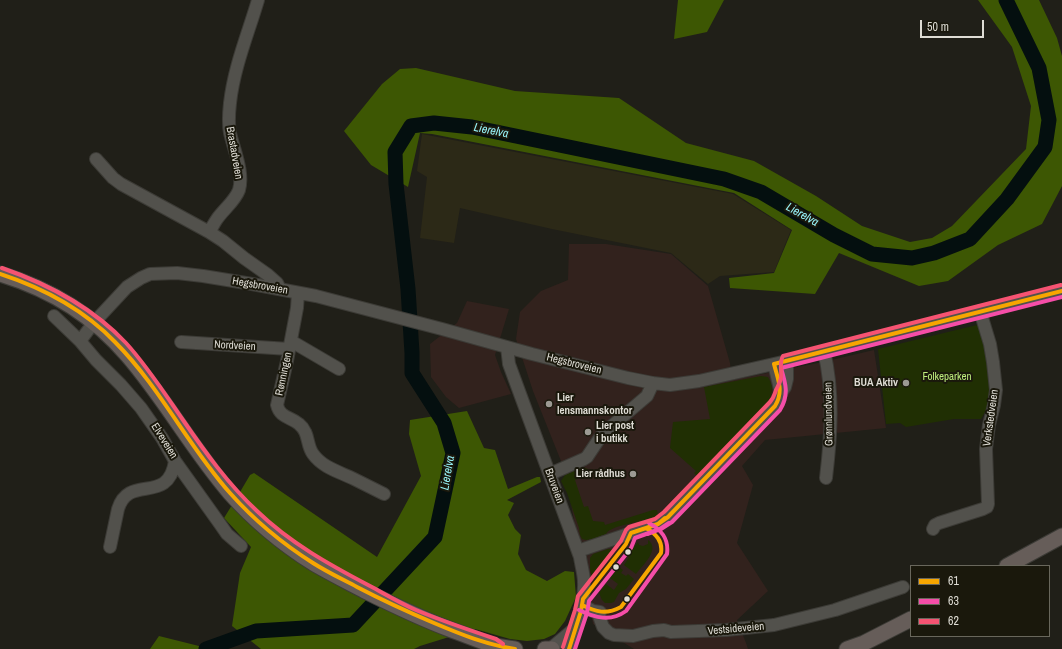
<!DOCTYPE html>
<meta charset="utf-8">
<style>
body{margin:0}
#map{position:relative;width:1062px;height:649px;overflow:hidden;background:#201f18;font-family:"Archivo Narrow",sans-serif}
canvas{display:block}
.legend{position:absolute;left:910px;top:565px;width:140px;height:72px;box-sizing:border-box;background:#1a180c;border:1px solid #69675c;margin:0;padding:5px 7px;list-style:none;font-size:12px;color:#dfddd5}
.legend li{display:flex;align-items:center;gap:8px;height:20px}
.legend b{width:20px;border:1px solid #69675c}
.scale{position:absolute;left:920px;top:20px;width:64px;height:18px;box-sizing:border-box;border:2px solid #dfddd5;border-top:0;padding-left:5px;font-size:12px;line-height:14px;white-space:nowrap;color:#dfddd5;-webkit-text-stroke:3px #1a180c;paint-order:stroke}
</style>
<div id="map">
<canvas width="1062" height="649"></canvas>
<ul class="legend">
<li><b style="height:5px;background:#f7a600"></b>61</li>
<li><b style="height:5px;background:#f54da8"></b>63</li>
<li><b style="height:5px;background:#f65372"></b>62</li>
</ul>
<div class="scale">50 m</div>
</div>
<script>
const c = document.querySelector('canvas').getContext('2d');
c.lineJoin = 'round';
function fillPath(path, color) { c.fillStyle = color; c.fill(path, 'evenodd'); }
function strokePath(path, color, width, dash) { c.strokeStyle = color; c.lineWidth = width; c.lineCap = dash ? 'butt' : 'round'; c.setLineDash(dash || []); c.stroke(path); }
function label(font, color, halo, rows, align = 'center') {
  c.font = font + ' "Archivo Narrow",sans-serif'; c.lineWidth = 4; c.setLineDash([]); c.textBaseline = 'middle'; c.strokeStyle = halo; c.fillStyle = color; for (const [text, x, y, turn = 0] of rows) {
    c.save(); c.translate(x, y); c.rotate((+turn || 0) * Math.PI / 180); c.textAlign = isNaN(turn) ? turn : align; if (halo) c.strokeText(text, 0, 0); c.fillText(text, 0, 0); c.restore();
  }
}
fillPath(new Path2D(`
 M569,244H606L671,254L708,286L730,363L732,380L823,362L874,350L886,428L765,440L742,466L753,485L737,543L768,591L737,620L746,643L748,649H634L593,624L565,471L533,391L516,339L520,312L541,291L568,280Z
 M467,301L509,309L495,355L501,372L511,394L459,408L446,397L431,377L430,344L457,323Z`), '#32221d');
fillPath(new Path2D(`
 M422,134L733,194L791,230L774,272L720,276L708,284L671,253L552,229L460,208L454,243L420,238L427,177L417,171Z`), '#2c2917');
fillPath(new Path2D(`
 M981,324L991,378L990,403L981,419H954L906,427L900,423L886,424L878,349Z
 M761,376L768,377C775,389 772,395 766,406L697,476L694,473L696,471L670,448L673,422L710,419L704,387Z
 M582,467L588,469L592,475L589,476L588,475L575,480L584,507L588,506L593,521L604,522L605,525L653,510H657L658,515C648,522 611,524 606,534L593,539L586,540L582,539L580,535L579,528L567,493L561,481L565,475Z
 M648,540C661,549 642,566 636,574L624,565L629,557L627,556L638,542L639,545L643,546L648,544Z
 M608,549H611L615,552L593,581L590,570V558L593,554Z
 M619,567L623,570L621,573L626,576L628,574L634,579L626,589L619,593L614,602L611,603H605L602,600L599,593L606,584L614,590L618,584L610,578Z`), '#202f03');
fillPath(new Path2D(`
 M678,0H724L707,32L674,39Z
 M978,0H1039L1057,38L1062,56V186L1042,224L998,245L948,281L919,286L839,253L815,294L730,288L729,278L774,273L792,230L734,193L432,134L420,133L408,187L371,165L344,131L382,84L400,69L416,68L515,91L619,98L686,143L754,161L816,196L862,226L910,242L932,238L952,226L1026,149L1031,106L1012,47Z
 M467,411L484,448L495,450L508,489L537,477H540L541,482L507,500L514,503L508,515L515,529L521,535L518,554L526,570L547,581L565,571L574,572L576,597L565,621L555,634L544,639L527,641L510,639L475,629L420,646L414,649H261L232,626L240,573L251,547L224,518L240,492L250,475L254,473L377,557L421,476L409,434L410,420Z
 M159,636L207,648L204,649H150Z`), '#3d5703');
strokePath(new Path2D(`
 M206,649L256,631L353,625L435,537L453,453L444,423L412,373V353L408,289L396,184L395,152L411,126L434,123L472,127L724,179L761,192L834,235L872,254L912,258L934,253L970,239L1007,199L1045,147L1049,120L1039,68L1006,0`), '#040f0f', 15);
const minor = new Path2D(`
 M258,0C248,34 234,67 230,103C229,112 228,123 230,133C234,150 244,173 239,190C235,201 224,209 217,219C214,223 212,228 209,232L223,241L244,258L268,275L277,283L280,289
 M96,159L113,178L121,184L209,232
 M298,293L297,308L287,361L277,405C280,418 291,417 299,424C310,433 306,445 313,454C323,468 340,472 354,479C364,484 374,489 384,494
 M54,316L80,341L96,360L121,385L141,408L162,438L175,461L220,524L227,534L241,546
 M100,316L127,287L141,278L150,274L177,273L203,276L252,284L316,296L442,329L532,354L628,378L653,383L670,385L699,381L787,361L1062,291
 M80,341L89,329
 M291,341L339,369
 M181,342L289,349
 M507,347L509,364L580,557C581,565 584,574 584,582C585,605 575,627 569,649
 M824,351C834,393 831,436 826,478
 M774,364L781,393
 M550,474L584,459L587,457L599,439L607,430L647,396L653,383
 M933,529L935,525L939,523L983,509L987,507L988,504L986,449L989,425L994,405L996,390L993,362L990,344L980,311
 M110,547L118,509C129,473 168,506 175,461
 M578,551L658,524L668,517L779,401L781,393L785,387L787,379V361
 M582,605L593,611L600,612L599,616L603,627L609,633L614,635L633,636L653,631L664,630L671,632L726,630L774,625L835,610L903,587
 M550,649L575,628`);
const major = new Path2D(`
 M0,274C50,289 94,316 128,356C165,399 193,450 230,493C254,520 283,544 313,563C330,573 348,582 365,591C393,605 420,618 449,629C463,634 478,640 492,645C499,647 507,648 515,649
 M1007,566L1062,536
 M545,649H552
 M847,649L864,643L911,619`);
strokePath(minor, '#3c3b36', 14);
strokePath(major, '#3c3b36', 17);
strokePath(minor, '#52514c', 12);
strokePath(major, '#665d59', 15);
strokePath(new Path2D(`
 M0,274C43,288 83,309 115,342C160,387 188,446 230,493C254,520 283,544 313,563C327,572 342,579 357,587C382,600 408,612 434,623C460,634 487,645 515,649
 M646,528L658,524L668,517L775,406C784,391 778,380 774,364L1062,291
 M582,605C596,612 606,615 621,607L661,553C663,541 656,534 646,528
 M569,649L581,611L583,599L626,544L631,533L658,524L665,518`), '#f7a600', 4);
strokePath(new Path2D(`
 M648,534L661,529L672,522L780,410C789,395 786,384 781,368L1062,297
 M579,610C595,618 611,622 626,611L667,554C669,539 662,530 649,523
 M575,649L587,613L589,601L631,548L635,538L660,529L669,523`), '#f54da8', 4);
strokePath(new Path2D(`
 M2,268C48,284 92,307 126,343C147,366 165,394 183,420C205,452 228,484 257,511C290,543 330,565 370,586C385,594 400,603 416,610C442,621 469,630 496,639L503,644
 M563,647L575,610L578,596L621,541L626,530L629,527L655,519L664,512L770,402C774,398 774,395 776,390C778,386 780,383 781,378C782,371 779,362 783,356L1061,285`), '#f65372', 4);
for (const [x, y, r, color] of [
 [906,383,4,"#9c9a93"],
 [549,404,4,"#9c9a93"],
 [588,432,4,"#9c9a93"],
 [633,474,4,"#9c9a93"],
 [628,552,3.5,"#dfddd5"],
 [616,567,3.5,"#dfddd5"],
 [627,599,3.5,"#dfddd5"]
]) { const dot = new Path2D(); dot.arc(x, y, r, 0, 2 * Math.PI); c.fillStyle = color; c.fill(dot); strokePath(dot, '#1a180c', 1.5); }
label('11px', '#dfddd5', '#1a180c', [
 ["Brastadveien",234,153,80],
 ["Hegsbroveien",260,286,10],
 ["Nordveien",235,346,3],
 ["Hegsbroveien",574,364,14],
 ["Rønningen",284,374,-78],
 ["Grønnlundveien",829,414,-91],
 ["Verkstedveien",991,418,-82],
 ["Elveveien",164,441,58],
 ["Bruveien",554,486,70],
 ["Vestsideveien",736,629,-5]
]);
label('11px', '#bdeb7c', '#1a180c', [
 ["Folkeparken",947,377]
]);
label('bold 11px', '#dfddd5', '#1a180c', [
 ["BUA Aktiv",898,383],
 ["Lier",557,398,"left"],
 ["lensmannskontor",557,411,"left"],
 ["Lier post",596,426,"left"],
 ["i butikk",596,439,"left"],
 ["Lier rådhus",625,474]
], 'right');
label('italic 12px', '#97f3f9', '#1a180c', [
 ["Lierelva",491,131,11],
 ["Lierelva",802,215,29],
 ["Lierelva",448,473,-80]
]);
</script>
